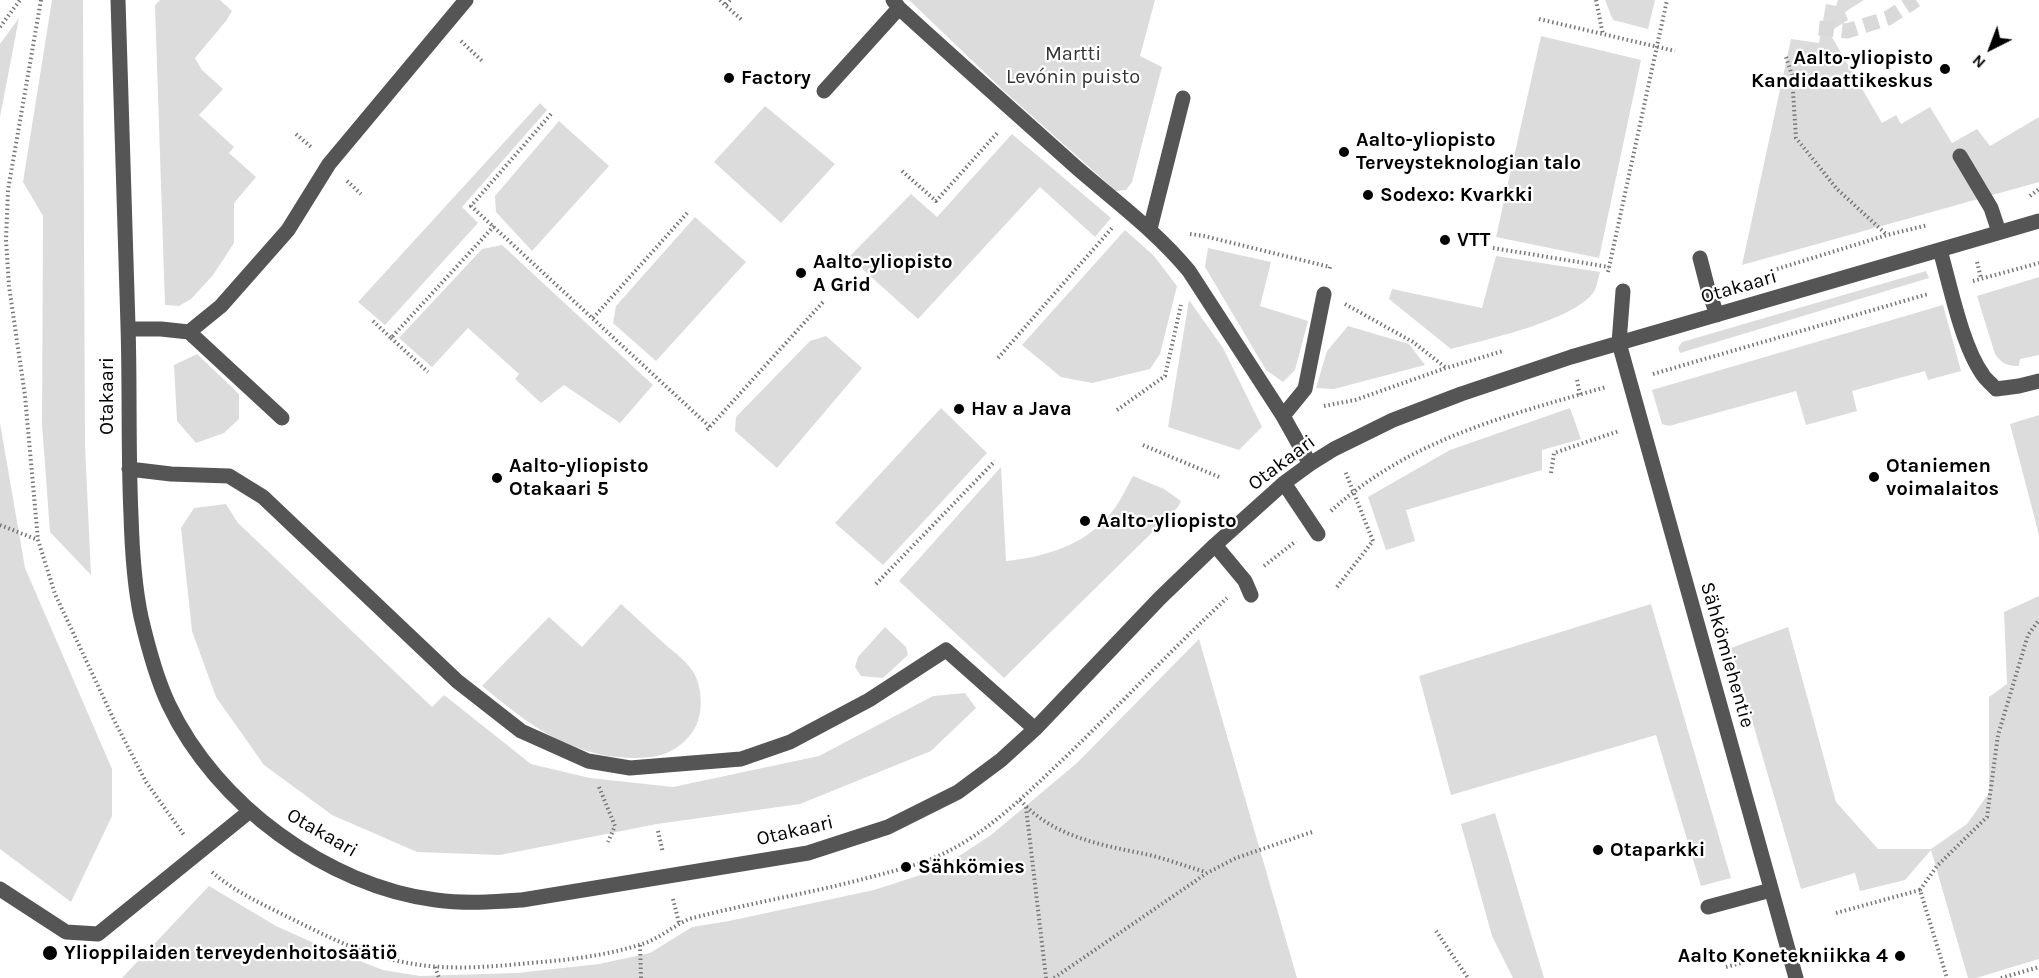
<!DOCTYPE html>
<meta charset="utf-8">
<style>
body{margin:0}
#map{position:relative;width:2039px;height:978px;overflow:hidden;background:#fff;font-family:Karla,sans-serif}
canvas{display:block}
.north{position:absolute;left:1961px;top:18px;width:60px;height:60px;-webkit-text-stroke:4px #fff;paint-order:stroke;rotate:222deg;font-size:16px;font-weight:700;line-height:24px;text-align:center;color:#000}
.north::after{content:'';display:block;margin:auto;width:21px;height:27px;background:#000;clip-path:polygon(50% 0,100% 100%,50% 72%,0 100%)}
</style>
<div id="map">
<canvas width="2039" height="978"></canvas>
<div class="north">N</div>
</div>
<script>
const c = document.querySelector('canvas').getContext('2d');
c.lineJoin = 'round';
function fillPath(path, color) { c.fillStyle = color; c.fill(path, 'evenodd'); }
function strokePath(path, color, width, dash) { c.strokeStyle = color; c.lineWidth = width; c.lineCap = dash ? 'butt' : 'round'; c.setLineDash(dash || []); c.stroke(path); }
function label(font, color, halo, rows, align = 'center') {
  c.font = font + ' Karla,sans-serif'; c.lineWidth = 4.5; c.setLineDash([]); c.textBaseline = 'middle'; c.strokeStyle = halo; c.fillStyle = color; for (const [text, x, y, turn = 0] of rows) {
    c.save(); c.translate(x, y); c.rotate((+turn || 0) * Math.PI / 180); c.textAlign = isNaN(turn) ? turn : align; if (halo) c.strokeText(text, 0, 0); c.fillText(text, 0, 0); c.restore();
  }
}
fillPath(new Path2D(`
 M52,0H83L85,445L91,575L50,532L42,424L43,216L23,182Z
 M160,0H220L232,11L226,21L195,58L202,70L223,89L199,115L234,147L229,153L256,177L234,203V243L213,275L191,299L179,306L165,305L155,5Z
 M909,0H1155L1140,56L1162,67L1132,182L1126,190L1116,191L1005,92Z
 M1605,0H1655L1648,29L1613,20Z
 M1838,0H1864L1845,12L1848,20L1829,32L1882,123L1896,115L1901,124L1930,107L1952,143L1977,129L1990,146L2039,117V182L1742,265L1791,39L1819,43L1826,4L1836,6Z
 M19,18L0,117V44Z
 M1541,36L1641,60L1599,258L1496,237Z
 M540,103L547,110L462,207L478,223L385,325L358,302Z
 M765,106L835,164L781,223L714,162Z
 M559,121L609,166L532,251L496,212L495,196Z
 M1012,134L1111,218L1095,237L1040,187L918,319L849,257L911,194L937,217Z
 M695,217L746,262L656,361L613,323L616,306Z
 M1125,230L1154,256L1177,286L1160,354L1150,369L1092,383L1061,377L1022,345Z
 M502,245L653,385L620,423L564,385L541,403L515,379L519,374L468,328L432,367L399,338L482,249Z
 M1208,248L1271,262L1260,306L1308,321L1295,370L1283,382L1266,370L1205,267Z
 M1496,256L1600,272C1598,278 1597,285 1595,290C1578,320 1484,340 1451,349L1389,299L1392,289L1482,308Z
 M1926,271L1929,278L1680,353L1678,348L1682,342Z
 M2039,277V355L2020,359L2019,366C2007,366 2002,364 1995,354L1977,296Z
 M1189,300L1223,348L1262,427L1239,450L1168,427Z
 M1943,305L1961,371L1928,380L1925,371L1852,391L1857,411L1806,425L1796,391L1669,426L1662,424L1652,390Z
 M1348,326L1409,344L1425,365L1334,389L1316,388L1327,351Z
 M826,336L862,368L777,468L735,431L736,417L810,341Z
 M197,354L239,394V419L224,433L196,443L177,421L174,365Z
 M941,408L987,453L883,565L835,523Z
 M1570,408L1581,439L1542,450V470L1406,510L1415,541L1386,550L1368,497L1450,450Z
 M2039,415V535L2010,424Z
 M0,423L25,568L112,769V816L71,902L0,849Z
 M1001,467L1006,561C1042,557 1076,548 1103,522C1116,510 1125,491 1133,476L1164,489L1181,501L1178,507L1004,678L899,581Z
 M226,504L238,523L432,707L444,695L531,764L590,778L673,787L819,756L933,696L965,693L976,708L931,751L800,804L657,824L500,855L417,852L332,815L264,765L216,697L192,631L181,528L194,508Z
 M2039,596V959L1976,978H1968L1931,850L1905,880L1860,891L1855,873L1801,889L1731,648L1788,627L1836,802L1878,849H1931L1967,824L1989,793V697L2007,684L2004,612Z
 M621,604C637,618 652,633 668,647C677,654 688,663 694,673C703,690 704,718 691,734C674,755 657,758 631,758C567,756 529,724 482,686L549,617L582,647Z
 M1651,604L1731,878L1701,886L1656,735L1451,795L1419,676Z
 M885,627L906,647L908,655L883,678L861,676L855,667L858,657Z
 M1199,639L1297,978H122L209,886L276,926L314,943L383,970L420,976L517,973L599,964L650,953L692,927L729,921L874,890L939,869L991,835L1077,763Z
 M1495,813L1544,978H1513L1492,936L1461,824Z`), '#dcdcdc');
strokePath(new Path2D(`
 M1819,28L1847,31L1888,18L1916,0`), '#d9d9d9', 15, [15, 8]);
strokePath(new Path2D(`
 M41,0L8,190L6,240L9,286L25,396L38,540L55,594L114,720L146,782L184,835
 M720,0L725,5
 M730,0L725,5L742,20
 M1596,0L1603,35
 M1539,19L1675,51
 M0,27L20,0
 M461,41L482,61
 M1786,57L1792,75L1796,138L1837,189L1887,235
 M794,73L804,79
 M551,114L471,206L710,427
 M296,134L311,147
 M902,171L936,201L999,131
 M347,181L361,194
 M2030,196L2039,189
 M1190,234L1204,236L1330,267L1329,271
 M1493,248L1609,267
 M1977,262L1981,278
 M1777,269L1887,235L1928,225
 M1608,272L1667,0
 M1973,281L2039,263
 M1345,304L1413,342L1445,367
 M593,318L689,211
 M373,321L391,338L494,226
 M391,338L428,372
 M998,358L1112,228
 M1653,374L1928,294
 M1577,380L1580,395
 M1324,406L1355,400L1446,368L1503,351
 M1117,410L1165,376L1181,305
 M707,430L823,302
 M1143,445L1219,477
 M1551,473L1554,453L1619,431
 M1331,511C1410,439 1506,416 1606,387
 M0,525L38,540
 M1264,566L1296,541
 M876,584L995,461
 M1337,587L1373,541L1345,471
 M599,787L615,826L608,842
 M1020,800C1051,835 1096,844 1140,853C1162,857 1184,866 1206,872
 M1026,807L1046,978
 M658,831L663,853
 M212,872C235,892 262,904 290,918C326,936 363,955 403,962C445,971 488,967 530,963C568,960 605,956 642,944C659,939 673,926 689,919C750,903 811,893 871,877C893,871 915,866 936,857C982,837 1019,801 1055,767C1113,712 1168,653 1227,598
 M1920,890L1937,866L1987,817L1998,735L2028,635L2039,620
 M673,899L679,923
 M1836,913L1920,890L1947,978
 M1436,931L1468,978
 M640,945L641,978
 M435,967L439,978
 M1726,967L1764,957
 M1054,978L1207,873L1236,858L1312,832
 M2001,978L2039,967`), '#777', 4, [1.5, 3]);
strokePath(new Path2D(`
 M118,0C121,109 125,217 128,326C130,389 128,452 131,515C132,550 134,584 141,617C148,647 156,678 169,705C216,804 327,886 436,900C465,904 493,902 522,900L808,853L888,827L958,792L1001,760L1035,729L1160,598L1215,545L1284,483L1310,464L1334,449L1393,420L1461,394L1571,357L2039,221
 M893,0L899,8C958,62 1018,115 1077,168C1115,201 1156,231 1189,271L1283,416L1310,464
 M824,91L899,8
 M1960,156L1991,208L1999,232
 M1150,229L1183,98
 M1940,250C1950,285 1962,346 1983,375C1986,380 1992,384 1996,389L2019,386L2039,381
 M1700,258L1708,289L1717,315
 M1623,291L1619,343L1796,978
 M128,329H161L189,332
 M1283,416L1305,389L1324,294
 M282,418L189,332L221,306L288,230L329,164L466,0
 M129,469L171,474L229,476L263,497L457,681L521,731L588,761L630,768L741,759L790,742L869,700L946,650L1035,729
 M1284,483L1318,534
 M1215,545L1245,581L1251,595
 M0,889L66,932L98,934L250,811
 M1708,907L1771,890`), '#555', 15);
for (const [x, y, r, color] of [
 [1945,69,6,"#000"],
 [729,78,6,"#000"],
 [1344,152,6,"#000"],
 [1368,195,6,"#000"],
 [1445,240,6,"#000"],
 [801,273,6,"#000"],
 [959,409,6,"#000"],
 [1874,477,6,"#000"],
 [497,478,6,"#000"],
 [1085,521,6,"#000"],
 [1598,850,6,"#000"],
 [906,867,6,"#000"],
 [50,953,8,"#000"],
 [1900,956,6,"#000"]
]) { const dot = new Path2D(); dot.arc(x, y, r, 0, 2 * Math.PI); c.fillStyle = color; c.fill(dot); strokePath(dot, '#fff', 2); }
label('20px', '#333', '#fff', [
 ["Martti",1073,54],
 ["Levónin puisto",1073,77]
]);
label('bold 20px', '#000', '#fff', [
 ["Aalto-yliopisto",1933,58,"right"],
 ["Kandidaattikeskus",1933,81,"right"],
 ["Factory",741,78],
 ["Aalto-yliopisto",1356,140],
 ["Terveysteknologian talo",1356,163],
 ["Sodexo: Kvarkki",1380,195],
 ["VTT",1457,240],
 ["Aalto-yliopisto",813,262],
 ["A Grid",813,285],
 ["Hav a Java",971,409],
 ["Aalto-yliopisto",509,466],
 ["Otakaari 5",509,489],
 ["Otaniemen",1886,466],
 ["voimalaitos",1886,489],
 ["Aalto-yliopisto",1097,521],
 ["Otaparkki",1610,850],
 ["Sähkömies",918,867],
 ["Ylioppilaiden terveydenhoitosäätiö",64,953],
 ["Aalto Konetekniikka 4",1888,956,"right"]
], 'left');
label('20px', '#000', '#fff', [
 ["Otakaari",1739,287,-16],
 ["Otakaari",107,396,-90],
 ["Otakaari",1282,463,-37],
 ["Sähkömiehentie",1727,655,74],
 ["Otakaari",795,831,-13],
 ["Otakaari",322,833,30]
]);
</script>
